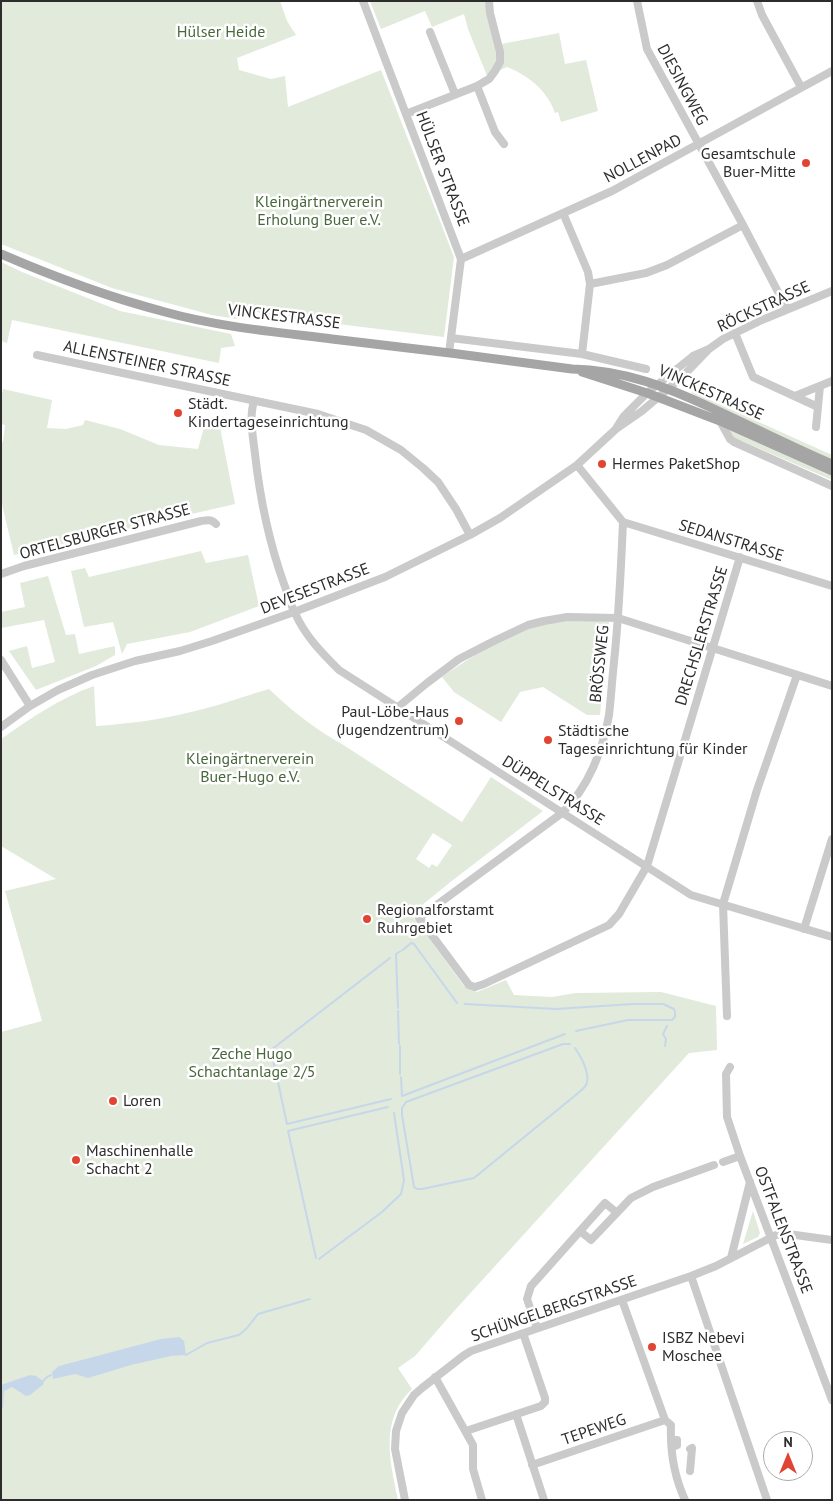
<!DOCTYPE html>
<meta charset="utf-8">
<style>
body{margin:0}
#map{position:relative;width:833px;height:1501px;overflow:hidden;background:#fff;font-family:"PT Sans",sans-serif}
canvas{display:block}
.frame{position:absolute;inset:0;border:2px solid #2d2d2d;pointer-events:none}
.north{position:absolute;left:763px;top:1431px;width:50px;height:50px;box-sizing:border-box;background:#fff;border:1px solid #ababab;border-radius:50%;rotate:0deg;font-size:14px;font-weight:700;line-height:20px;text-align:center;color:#2d2d2d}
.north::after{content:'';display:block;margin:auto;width:18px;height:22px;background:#e04533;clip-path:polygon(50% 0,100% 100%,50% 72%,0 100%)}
</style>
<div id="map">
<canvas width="833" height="1501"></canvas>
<div class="frame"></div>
<div class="north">N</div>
</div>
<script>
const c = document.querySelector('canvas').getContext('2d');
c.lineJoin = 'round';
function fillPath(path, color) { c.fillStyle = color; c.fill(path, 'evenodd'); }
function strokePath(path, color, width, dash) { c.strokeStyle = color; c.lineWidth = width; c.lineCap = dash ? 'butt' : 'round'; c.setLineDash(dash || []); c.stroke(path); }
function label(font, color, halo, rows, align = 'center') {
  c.font = font + ' "PT Sans",sans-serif'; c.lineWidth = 5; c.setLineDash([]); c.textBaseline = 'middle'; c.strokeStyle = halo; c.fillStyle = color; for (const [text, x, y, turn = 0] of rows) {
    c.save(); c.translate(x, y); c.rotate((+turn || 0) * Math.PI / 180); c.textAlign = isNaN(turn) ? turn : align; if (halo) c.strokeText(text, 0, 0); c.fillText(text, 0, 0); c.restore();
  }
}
fillPath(new Path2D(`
 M1,1H280L287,21L296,35L237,58L239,70L271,79L285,76L288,107L381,70L454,257L444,337L273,316L238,307L237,319L212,315L112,288L1,244Z
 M370,1H485L496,45L559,33L565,64L586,60L598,111L561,122L558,112L555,113C547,90 529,76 507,67L500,70L490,83L468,29L464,14L432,27L425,11L381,29Z
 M1,262L22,272L120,311L231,334L235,346L221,348L219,363L12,320L7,343L1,341Z
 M3,389L52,400L47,428L66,429L83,425L85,420L120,429L159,445L198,449L206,420L218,417L235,504L14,555L1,500V442H3L5,425L1,424V399Z
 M692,392L832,455V461L691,393Z
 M726,427L832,474V480L742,441C734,442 730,433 726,427Z
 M201,551L206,563L248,555L259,606L190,632L127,644L122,654L113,622L84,627L71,571L85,568L89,577Z
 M48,576L66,635L75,634L79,654L115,646V655L96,666L36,690L9,651L27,646L32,668L55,662L44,620L1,628V612L25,607L20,583Z
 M581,620L609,622L600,715H587L543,687L520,692L501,722L454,692L442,677C474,655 509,632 546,624C558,621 569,621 581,620Z
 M94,686L96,726C127,724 157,720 187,713C215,707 242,697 269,689C293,712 315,729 345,746L462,822L491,777L543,811L453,880L411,914L464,986L477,992L506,980L514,995L552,997L576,993L661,992L716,1006L717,1050L689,1053L455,1310L415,1356L398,1368L412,1389C379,1420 390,1461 398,1500H1V1032L42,1021L5,891L56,879L1,846V739C31,718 60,698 94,686ZM433,833L452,845L437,867L432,864L429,868L416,859Z
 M753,1211L760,1233L758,1237L743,1244Z`), '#e1eadb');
fillPath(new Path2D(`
 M179,1337L184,1341L186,1355L171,1356L131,1365L88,1378L75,1374L53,1379L52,1372L59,1366L161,1339Z
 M30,1375L36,1376L43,1381L44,1384L30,1395L26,1396L12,1387L4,1391L3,1408L1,1409V1385Z`), '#c7d7ea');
strokePath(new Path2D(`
 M403,950L411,943L414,944L457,1003
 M390,958L271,1050L287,1124L391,1099
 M465,1004L556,1009L633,1004H663L674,1009L675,1012V1017L672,1020H628L576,1031
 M398,1008L396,954L401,951
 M398,1011L399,1044
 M570,1044H563L406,1102L402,1108V1115L414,1187L417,1189H422L474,1178L577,1094C580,1091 586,1088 587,1082C589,1072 581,1057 575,1048
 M400,1046V1074
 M665,1046L666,1039L663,1034L667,1026
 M401,1077L402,1096L565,1034
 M316,1258L288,1131L388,1107
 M319,1259L382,1212L401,1194L404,1180L394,1113
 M186,1355L207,1343L239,1335L247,1328L258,1314L310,1299
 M43,1381L47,1377L51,1375`), '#c7d7ea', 2);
strokePath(new Path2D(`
 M363,1L461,259L449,353
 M637,1L647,49L743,225L787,309
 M757,1L762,15L801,87
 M430,32L455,94
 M477,86L495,132L504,144
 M406,114L477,86L489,79L495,71L500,62V52L490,13L489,1
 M563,213L588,272L590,284L582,354
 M461,259L612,191L832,71
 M590,284L646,273L667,265L743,225
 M735,333L753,377L818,407
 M451,338L582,354L646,369
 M37,355L318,414L366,430L401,450L423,468L438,482L456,509L470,535
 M795,396L832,381
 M254,401C249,417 253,437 255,454C260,499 269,542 284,584C288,594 290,604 295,613C305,636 322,653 339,670L691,895L832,937
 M720,421L730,439L734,442L832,486
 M617,427L624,416L647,393L693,356L709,349L723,339L762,320L832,291
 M816,427L820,386
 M577,465L623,522C621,569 619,615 614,662C612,680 611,698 609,715C603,750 588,788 562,813L419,918L469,985L475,987L484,984L609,925L619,914L647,866L740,557
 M623,522L832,586
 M1,574L24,566L201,521C207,520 211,519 216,524
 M1,660L30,706
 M398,707L427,683L459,659L494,641L528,625L544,621L567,617L618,618L832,686
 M1,727L30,706L58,690L92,675L135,661L180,651L212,641L294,612L385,577L470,535L500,518L577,465L616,429L642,411L681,378L709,349
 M804,929L832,839
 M727,1016L723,904L757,790L797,675
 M730,1067L726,1074L727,1117L740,1156L832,1400
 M723,1162L740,1156
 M580,1231L591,1240L631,1198L653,1187L714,1165
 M731,1258L750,1182
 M691,1276L767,1500
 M622,1300L665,1420L671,1425C670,1451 674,1476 685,1500
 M537,1328L527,1299L531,1286L605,1203L616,1212
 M435,1377L473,1445V1469L482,1500
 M516,1414L544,1500
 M466,1431L541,1406L545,1402V1398L523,1333
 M673,1446H675V1440H677V1445
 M690,1449L692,1448L690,1471
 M532,1465L665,1420
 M405,1500L395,1449L396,1431L402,1413L414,1395L422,1388L463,1356L471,1351L691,1276L716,1266L776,1235L788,1234L832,1240`), '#cacaca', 8);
strokePath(new Path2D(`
 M1,254C54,277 108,297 165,312C219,327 276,332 332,339C412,348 492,358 572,369C624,370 667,387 714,409C753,427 792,447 832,464
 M582,372L647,393L720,421L832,471`), '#a5a5a5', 9);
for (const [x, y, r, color] of [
 [806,163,5,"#e04533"],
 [178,413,5,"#e04533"],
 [602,464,5,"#e04533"],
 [459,721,5,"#e04533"],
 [548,740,5,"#e04533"],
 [367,919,5,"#e04533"],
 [113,1101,5,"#e04533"],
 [76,1160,5,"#e04533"],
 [652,1347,5,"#e04533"]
]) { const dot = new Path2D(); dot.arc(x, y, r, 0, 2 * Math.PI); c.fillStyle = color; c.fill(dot); strokePath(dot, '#fff', 2); }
label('16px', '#49673c', '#fff', [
 ["Hülser Heide",221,32],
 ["Kleingärtnerverein",319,202],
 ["Erholung Buer e.V.",319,220],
 ["Kleingärtnerverein",250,759],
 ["Buer-Hugo e.V.",250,777],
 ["Zeche Hugo",252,1054],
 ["Schachtanlage 2/5",252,1072]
]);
label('16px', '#2d2d2d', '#fff', [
 ["DIESINGWEG",682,85,62],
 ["NOLLENPAD",643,159,-28],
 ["HÜLSER STRASSE",442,169,69],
 ["RÖCKSTRASSE",764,307,-25],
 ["VINCKESTRASSE",284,317,7],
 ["ALLENSTEINER STRASSE",147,364,12],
 ["VINCKESTRASSE",711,393,24],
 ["ORTELSBURGER STRASSE",105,532,-15],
 ["SEDANSTRASSE",731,541,17],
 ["DEVESESTRASSE",315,589,-21],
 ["DRECHSLERSTRASSE",702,636,-73],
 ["BRÖSSWEG",600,664,-84],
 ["DÜPPELSTRASSE",553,791,32],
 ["OSTFALENSTRASSE",783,1230,69],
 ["SCHÜNGELBERGSTRASSE",554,1309,-19],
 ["TEPEWEG",594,1430,-19]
]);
label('16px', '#2d2d2d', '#fff', [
 ["Gesamtschule",796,154,"right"],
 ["Buer-Mitte",796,172,"right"],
 ["Städt.",188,404],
 ["Kindertageseinrichtung",188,422],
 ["Hermes PaketShop",612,464],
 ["Paul-Löbe-Haus",449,712,"right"],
 ["(Jugendzentrum)",449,730,"right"],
 ["Städtische",558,731],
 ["Tageseinrichtung für Kinder",558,749],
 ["Regionalforstamt",377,910],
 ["Ruhrgebiet",377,928],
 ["Loren",123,1101],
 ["Maschinenhalle",86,1151],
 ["Schacht 2",86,1169],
 ["ISBZ Nebevi",662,1338],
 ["Moschee",662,1356]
], 'left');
</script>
